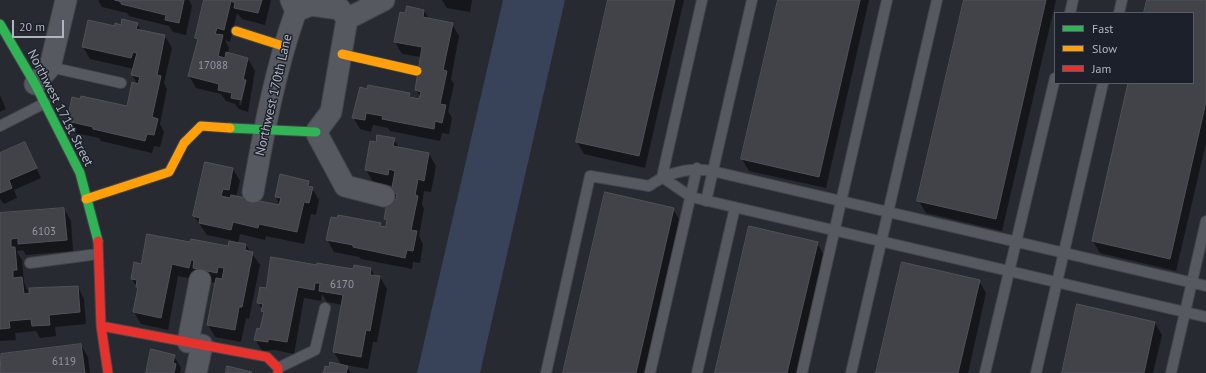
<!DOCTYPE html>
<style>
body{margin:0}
#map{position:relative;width:1206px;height:373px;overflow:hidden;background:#272a31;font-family:"PT Sans",sans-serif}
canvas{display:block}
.legend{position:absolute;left:1054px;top:12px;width:140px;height:72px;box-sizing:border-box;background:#1b202a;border:1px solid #575c67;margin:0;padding:5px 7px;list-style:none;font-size:12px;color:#b0b5c2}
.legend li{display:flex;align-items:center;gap:8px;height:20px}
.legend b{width:20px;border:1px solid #575c67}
.scale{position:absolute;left:12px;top:20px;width:52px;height:18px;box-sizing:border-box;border:2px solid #b0b5c2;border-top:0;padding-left:5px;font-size:12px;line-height:14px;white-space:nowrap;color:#b0b5c2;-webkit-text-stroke:3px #1b202a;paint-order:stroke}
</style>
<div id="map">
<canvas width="1206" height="373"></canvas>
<ul class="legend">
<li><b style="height:5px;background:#30b455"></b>Fast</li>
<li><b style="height:5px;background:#ff9f0a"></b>Slow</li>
<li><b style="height:5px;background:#e5322d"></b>Jam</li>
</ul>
<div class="scale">20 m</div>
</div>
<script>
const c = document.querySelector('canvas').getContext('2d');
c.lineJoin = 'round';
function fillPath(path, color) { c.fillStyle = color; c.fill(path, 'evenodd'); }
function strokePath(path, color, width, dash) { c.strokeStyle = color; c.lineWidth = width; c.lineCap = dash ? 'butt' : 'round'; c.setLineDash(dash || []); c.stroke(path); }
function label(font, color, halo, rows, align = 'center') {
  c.font = font + ' "PT Sans",sans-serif'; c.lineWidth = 3; c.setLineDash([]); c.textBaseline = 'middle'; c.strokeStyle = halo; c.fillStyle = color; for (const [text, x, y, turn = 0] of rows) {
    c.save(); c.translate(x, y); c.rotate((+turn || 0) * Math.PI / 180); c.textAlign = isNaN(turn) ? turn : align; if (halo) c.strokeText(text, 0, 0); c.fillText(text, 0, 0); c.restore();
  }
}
fillPath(new Path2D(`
 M503,0H565L480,373H417Z`), '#384259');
fillPath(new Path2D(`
 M98,0H189L192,6L186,35L173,32L169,26L129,16L127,13L102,7Z
 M203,0H271L265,25L242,19L237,13L230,42L225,40L229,48L228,54L248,59L255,71L248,112L239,109L235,104L226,101L221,94L196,88L189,76L198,42L196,38L204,2ZM245,78L246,83L241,105H239Z
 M442,0H472L470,12L447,8Z
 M609,0H684L645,168L584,154L577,142Z
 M779,0H869L826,188L749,171L742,159Z
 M965,0H1056L1002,231L926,213L919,201Z
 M1148,0H1206V143L1176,271L1100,253L1093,241L1129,83H1193V13H1145Z
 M424,11L429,19L452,24L459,36L451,79L454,84L448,111L452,118L449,134L442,133L440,141L390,131L388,128L373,125L371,132L360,129L353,117L409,94L412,99L420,100V97L416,90L421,57L402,54L395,42L406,15Z
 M137,23L141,31L165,36L172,48L164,83L167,89L160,124L164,132L160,147L154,146L152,153L101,141L99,138L75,133L68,121L127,107L138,85L132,75L134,69L90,59L83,47L115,27Z
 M0,95L6,109L0,112Z
 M394,139L399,148L429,154L436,166L431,192L424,191L422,204L424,209L419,236L423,244L420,263L413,262L412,269L361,259L359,257L334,252L327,239L338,219L380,224L382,227L387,228V223L385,219L397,201L392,193L393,186L373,182L366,170L377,143Z
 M24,143L41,178L14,190L17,198L4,204L0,199V154Z
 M233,169L240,181L236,197L280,207L276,197L308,182L319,200L316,215L311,214L304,244L266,236L265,240L240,234L238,243L246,245L260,265L249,319L246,318L241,342L215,337L208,325L216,283L178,276L168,330L141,324L134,312L139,291L132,279L142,265L191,244L229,248L231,240L207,235L194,216Z
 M64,209L71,221L73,251L26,255L23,250L17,251V252L22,260L24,282L29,294L78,287L84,299L86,324L55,327L56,336L40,338L36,331L15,333L16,340L0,341V214Z
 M673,209L680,221L645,373H564Z
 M817,243L824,255L797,373H716Z
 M317,267L354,271L371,269L375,277H380L387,289L377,342H373L368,369L346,365L351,373H324L330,368L342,366L334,352L342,305L327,302L322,294L321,301L304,298L294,354L275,350L262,351L255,339L261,330L264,314L258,302L267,289Z
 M979,281L986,293L968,373H877Z
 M1155,323L1162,335L1153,373H1063Z
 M81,345L88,357L90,373H0V363Z
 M174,356L181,368L180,373H147Z`), '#0007');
const building = new Path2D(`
 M115,0H184L179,23L165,20L166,15L121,4V2Z
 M204,0H262L258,13L234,8L235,3L231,1L224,30L217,28L215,34L223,35L218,56L225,58L226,52L248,58L243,80H246L241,100L231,98L232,93L218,90L219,84L188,76L198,39L195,38Z
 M608,0H675L639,156L576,142Z
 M778,0H860L819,177L741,159Z
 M964,0H1046L996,219L917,201Z
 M1147,0H1206V102L1170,259L1092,241L1128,83H1193V13H1144Z
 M407,6L424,10L423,17L453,23L443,70L447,71L440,104L446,105L442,123L435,121L434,129L382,119L383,116L366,113L365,120L352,118L360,87L367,89L368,85L410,93L409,97L419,99L421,92L415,90L422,47L394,42L400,12L405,13Z
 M122,19L138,23L136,29L165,35L157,75L161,76L152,117L158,119L154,135L147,134L145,141L93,129V127L67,121L72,97L80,99L81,96L127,106L132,82L138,84L140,77L131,75L137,53L133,52L131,58L82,47L88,20L115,26V23L121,25Z
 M377,135L395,138L393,146L429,153L424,181L418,179L415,195L418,196L411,230L417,231L413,251L407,250L405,258L353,247V245L326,240L331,217L337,218L338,215L381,223L380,226L386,227L387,220L384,219L388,198L396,200L397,194L391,193L395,171L389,169L388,175L365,170L370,141L376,142Z
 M25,142L37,168L9,180L12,188L0,193V153Z
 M205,162L233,168L229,190L223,189L221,196L230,198L231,195L279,205L281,198L275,197L280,174L309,181L308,186L313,187L309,203L304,202L297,232L259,224L258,228L233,222L231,230L199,223L200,218L193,216Z
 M605,192L674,208L636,373H563Z
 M64,208L67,240L18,244V238L11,239V247H15L17,270H13V278L22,277L24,294L30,293L29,288L78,286L80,312L49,315L50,325L32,326L31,319L9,321L10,328L0,329V213Z
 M749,226L818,242L787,373H715Z
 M147,234L190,242L191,239L228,246L229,241L246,244L245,250L253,252L242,307H239L235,330L207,325L216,278L222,279L224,268L218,267L217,273L193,268L194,260H191L189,268L172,264L161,318L133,312L138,287H136L137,280L131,279L134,262L141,264Z
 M271,257L317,265V263L353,269L354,265L371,268L370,275L380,276L370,331L366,330L361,357L333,352L343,295L319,291L320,283H315L314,290L298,287L287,342L268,339V342L254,340L257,328L260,329L264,312L261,311L263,304L257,303L260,287L266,288Z
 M902,262L980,280L958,373H876Z
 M1077,304L1155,322L1144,373H1062Z
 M81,344L85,373H0L1,354Z
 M151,349L175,355L173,363L176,364L174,373H146Z
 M330,362L348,366L346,373H323L325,366L329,367Z
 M227,366L252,372L251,373H226Z`);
fillPath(building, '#414349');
strokePath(building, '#4e5259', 1);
const lane = new Path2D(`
 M1070,13L1073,0
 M1119,13L1122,0
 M50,67L121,83
 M0,126L45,103
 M662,177L691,197L1206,317
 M662,177L702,0
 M706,201L752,0
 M30,263L98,254
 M278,368L315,350L325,308
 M546,373L590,176L649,186C667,173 689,167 712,171L1206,286
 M650,373L697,168
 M697,373L735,207
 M802,373L887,0
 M851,373L937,0
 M985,373L1055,78
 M1036,373L1103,83
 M1171,373L1206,221`);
const street = new Path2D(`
 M296,11L311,5L340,9L347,19
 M35,84L50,67L66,0
 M253,192C264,131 275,70 296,11L291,0
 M384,196L345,186L316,132L331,112L347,19L384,0
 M188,342L200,280
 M196,373L202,345`);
const fast = new Path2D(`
 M0,24L35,84L80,173L98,241
 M230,128L316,132`);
const slow = new Path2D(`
 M236,31L283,46
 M342,54L417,71
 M86,199L169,172L184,143L201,126L230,128`);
const jam = new Path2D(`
 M98,241L101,326L108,373
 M101,326L267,357L278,368V373`);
strokePath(lane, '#42454a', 12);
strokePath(street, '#42454a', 23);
strokePath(fast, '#42454a', 11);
strokePath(slow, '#42454a', 11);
strokePath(jam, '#42454a', 11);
strokePath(lane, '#565960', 10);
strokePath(street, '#565960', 21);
strokePath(fast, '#30b455', 9);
strokePath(slow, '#ff9f0a', 9);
strokePath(jam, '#e5322d', 9);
label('11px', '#9498a4', null, [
 ["17088",213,66],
 ["6103",44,232],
 ["6170",342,285],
 ["6119",64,362]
]);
label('13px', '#b0b5c2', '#1b202a', [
 ["Northwest 170th Lane",274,95,-77],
 ["Northwest 171st Street",60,108,63]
]);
</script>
